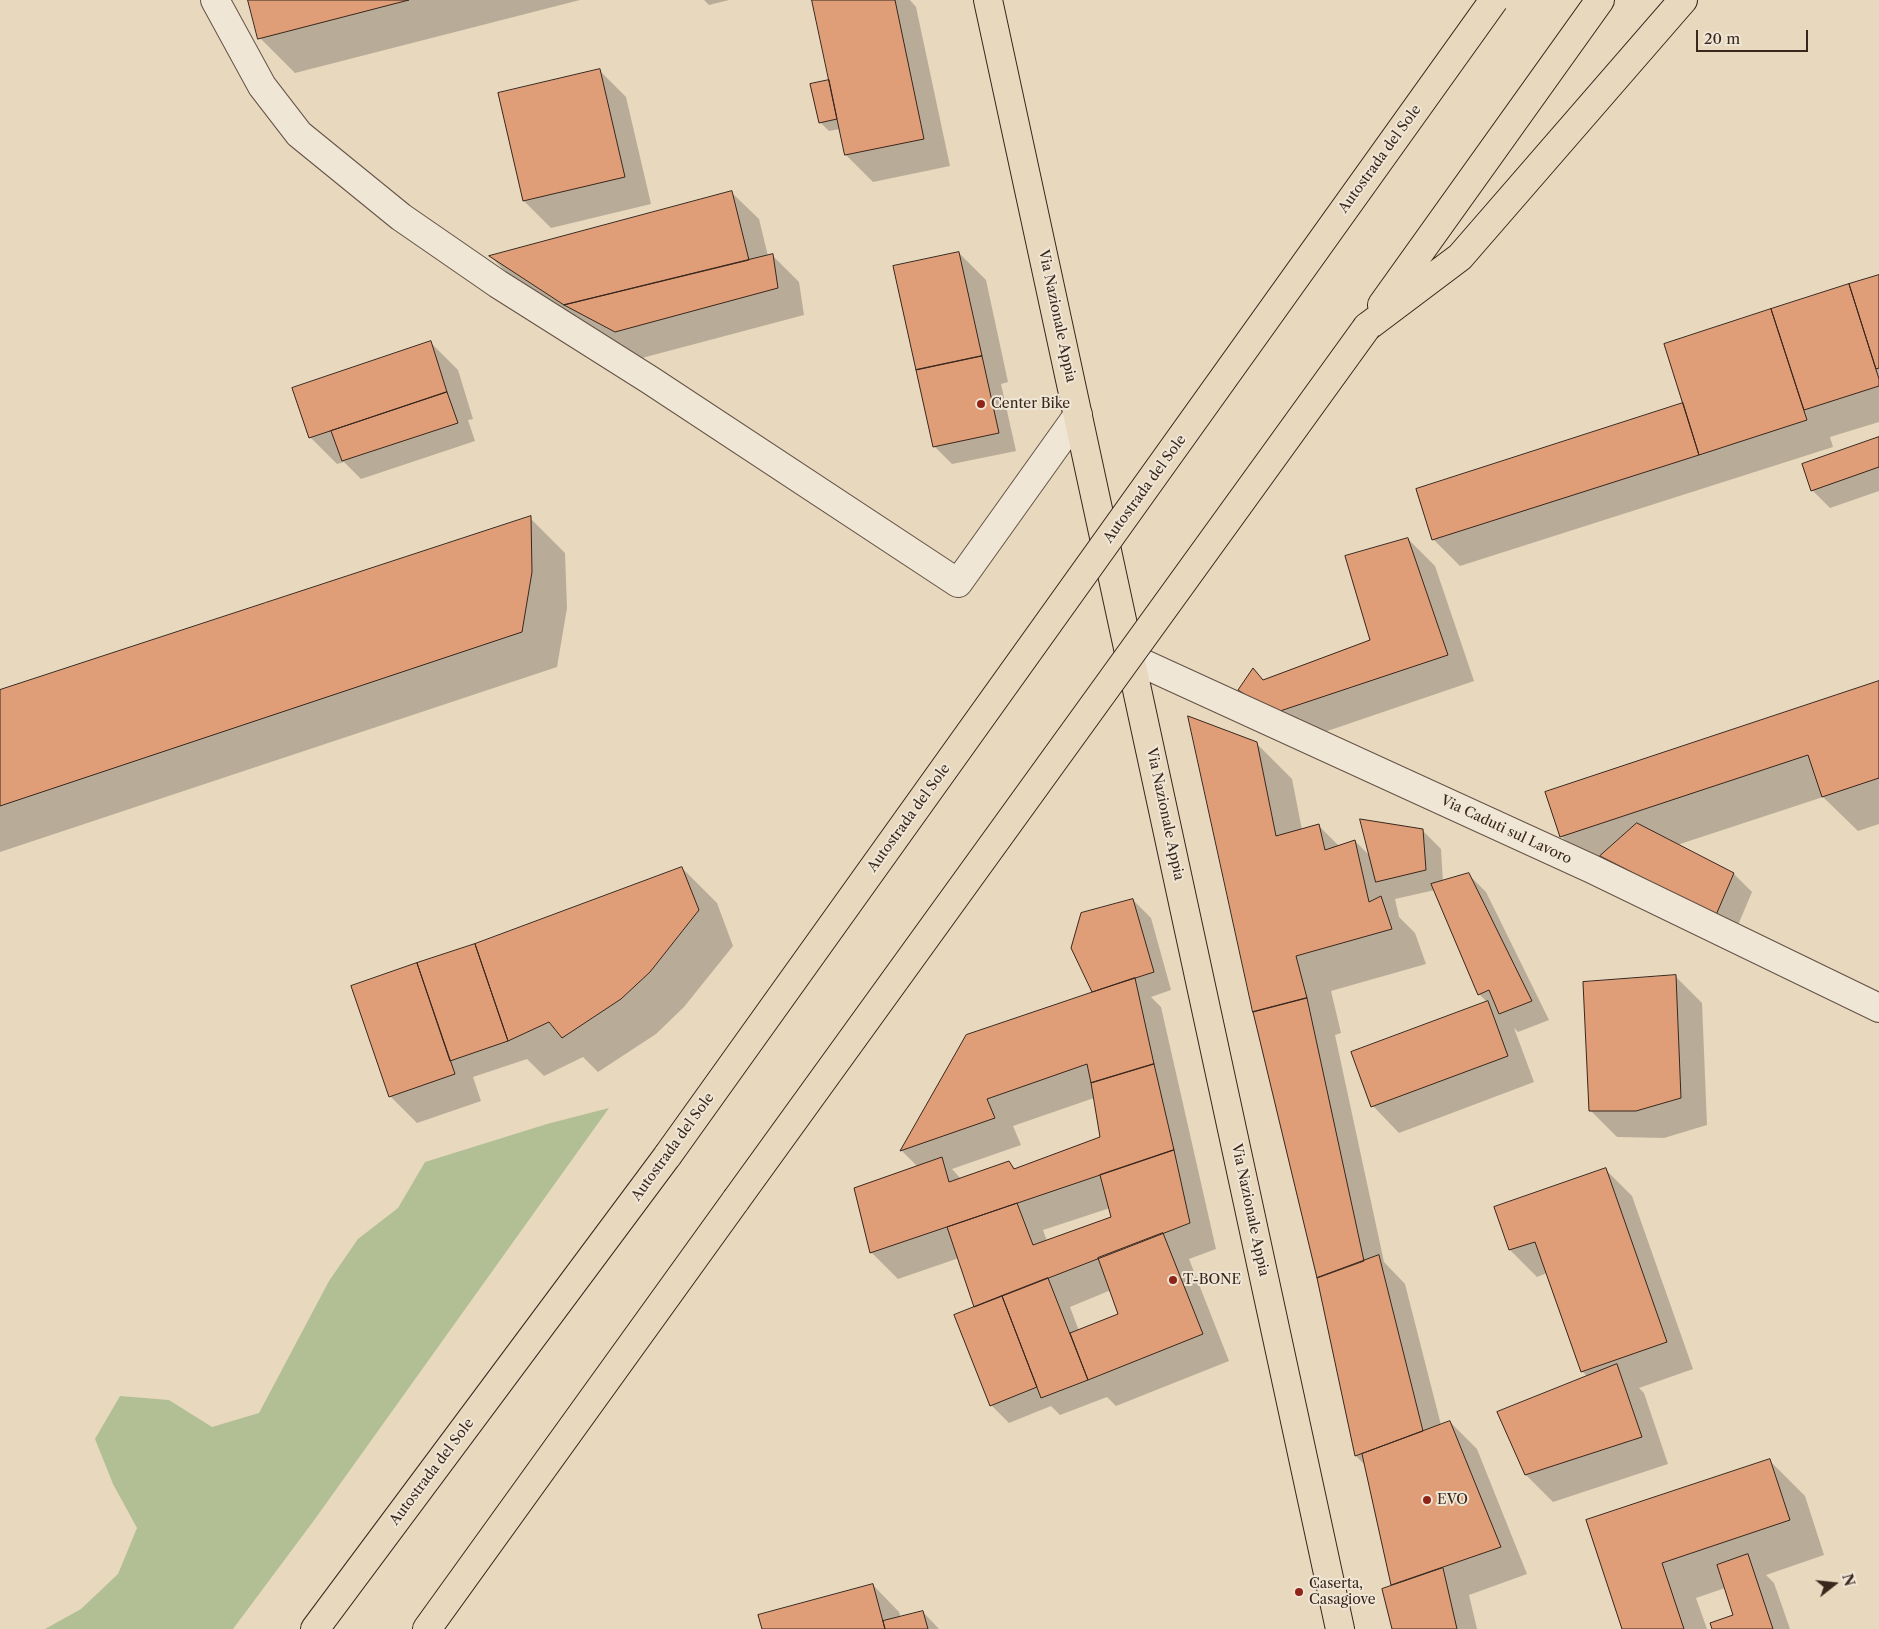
<!DOCTYPE html>
<style>
body{margin:0}
#map{position:relative;width:1879px;height:1629px;overflow:hidden;background:#e7d8be;font-family:"Libre Caslon Text",serif}
canvas{display:block}
.north{position:absolute;left:1809px;top:1559px;width:50px;height:50px;-webkit-text-stroke:4px #efe6d5;paint-order:stroke;rotate:74deg;font-size:14px;font-weight:700;line-height:20px;text-align:center;color:#39261d}
.north::after{content:'';display:block;margin:auto;width:18px;height:22px;background:#39261d;clip-path:polygon(50% 0,100% 100%,50% 72%,0 100%)}
.scale{position:absolute;left:1696px;top:30px;width:112px;height:22px;box-sizing:border-box;border:2px solid #39261d;border-top:0;padding-left:6px;font-size:15px;line-height:18px;white-space:nowrap;color:#39261d;-webkit-text-stroke:4px #efe6d5;paint-order:stroke}
</style>
<div id="map">
<canvas width="1879" height="1629"></canvas>
<div class="north">N</div>
<div class="scale">20 m</div>
</div>
<script>
const c = document.querySelector('canvas').getContext('2d');
c.lineJoin = 'round';
function fillPath(path, color) { c.fillStyle = color; c.fill(path, 'evenodd'); }
function strokePath(path, color, width, dash) { c.strokeStyle = color; c.lineWidth = width; c.lineCap = dash ? 'butt' : 'round'; c.setLineDash(dash || []); c.stroke(path); }
function label(font, color, halo, rows, align = 'center') {
  c.font = font + ' "Libre Caslon Text",serif'; c.lineWidth = 4; c.setLineDash([]); c.textBaseline = 'middle'; c.strokeStyle = halo; c.fillStyle = color; for (const [text, x, y, turn = 0] of rows) {
    c.save(); c.translate(x, y); c.rotate((+turn || 0) * Math.PI / 180); c.textAlign = isNaN(turn) ? turn : align; if (halo) c.strokeText(text, 0, 0); c.fillText(text, 0, 0); c.restore();
  }
}
fillPath(new Path2D(`
 M609,1108L315,1519L233,1629H45L81,1609L118,1574L137,1528L113,1484L95,1439L120,1396L169,1400L212,1427L259,1413L329,1281L358,1239L398,1208L425,1162L547,1124Z`), '#b2bf94');
fillPath(new Path2D(`
 M250,0H580L295,73L260,38Z
 M704,0H729L709,5Z
 M813,0H910L916,7L950,166L873,182L846,155L840,129L829,131L820,122L812,85L830,81Z
 M599,70L626,97L651,204L551,228L524,201L500,94Z
 M732,193L759,219L768,256L772,255L799,282L804,315L642,358L592,332L517,283L491,257Z
 M959,253L986,280L1008,382L1001,384L1016,451L952,464L934,446Z
 M1879,276V422L1830,437L1833,447L1460,566L1433,539L1684,404L1665,345Z
 M431,343L458,370L473,419L468,420L475,441L361,479L344,462L337,464L310,437Z
 M1879,438V491L1830,508L1812,490Z
 M530,518L565,553L567,608L557,667L0,852V692Z
 M1408,539L1435,566L1474,681L1301,740L1267,716L1240,689L1372,641Z
 M1879,682V824L1858,831L1823,797L1677,845L1734,874L1752,892L1735,932L1596,872L1561,836Z
 M1256,743L1292,779L1302,830L1319,826L1340,847L1355,841L1371,857L1422,830L1441,849L1443,882L1468,874L1486,892L1549,1020L1518,1032L1514,1028L1534,1082L1399,1133L1373,1106L1487,1002L1479,994L1435,890L1395,899L1399,917L1415,933L1426,964L1331,991L1341,1033L1335,1035L1384,1262L1405,1284L1441,1425L1450,1422L1477,1449L1527,1574L1469,1595L1477,1629H1393V1586L1365,1465L1356,1456L1318,1278Z
 M682,868L717,903L733,946L684,1007L656,1034L598,1072L583,1057L544,1076L527,1059L473,1077L481,1101L417,1123L390,1096L476,945Z
 M1133,900L1151,918L1171,990L1151,997L1161,1007L1216,1249L1189,1259L1229,1361L1116,1406L1107,1397L1060,1415L1051,1406L1009,1423L991,1405L977,1308L959,1258L898,1279L871,1252L918,1167L902,1151L967,1036L1094,993L1093,991ZM1094,1098L1101,1138L1016,1170L1009,1162L961,1179L952,1169L1021,1145L1013,1126ZM1110,1208L1112,1217L1047,1241L1043,1230ZM1111,1290L1119,1315L1079,1331L1070,1307Z
 M1675,976L1702,1003L1707,1125L1664,1138L1617,1137L1590,1110Z
 M1605,1169L1632,1196L1693,1369L1639,1388L1644,1393L1668,1464L1553,1502L1526,1475L1588,1377L1582,1371L1547,1273L1537,1277L1510,1250L1495,1207Z
 M1770,1461L1805,1496L1824,1555L1766,1575L1774,1583L1790,1629H1714L1734,1616L1725,1588L1696,1598L1707,1629H1623L1587,1521Z
 M873,1585L899,1612L901,1618L923,1612L939,1629H764Z`), '#0003');
const building = new Path2D(`
 M248,0H409L258,39Z
 M812,0H895L924,139L845,155Z
 M600,69L625,177L523,201L498,93Z
 M829,80L837,119L819,123L810,84Z
 M732,191L749,260L564,305L489,256Z
 M959,252L982,356L916,370L893,266Z
 M773,254L778,288L615,332L564,305Z
 M1879,275V368L1876,369L1849,284Z
 M1849,284L1879,379V386L1804,410L1771,309Z
 M1771,309L1807,420L1699,455L1664,344Z
 M431,341L447,392L309,438L292,388Z
 M982,356L999,433L933,447L916,370Z
 M447,392L458,423L342,461L331,431Z
 M1683,403L1699,455L1432,540L1416,489Z
 M1879,437V467L1811,491L1802,464Z
 M531,516L532,572L522,632L0,806V690Z
 M1408,538L1448,655L1274,713L1238,690L1253,668L1263,680L1370,640L1345,556Z
 M1879,681V778L1822,797L1808,755L1560,837L1545,792Z
 M1188,716L1257,742L1276,836L1319,824L1325,850L1355,840L1369,902L1381,896L1392,929L1296,956L1307,998L1253,1012Z
 M1360,819L1423,829L1426,870L1376,882Z
 M1637,823L1734,873L1716,915L1600,856Z
 M682,867L699,910L650,972L621,999L562,1038L549,1022L508,1041L475,944Z
 M1469,873L1532,1001L1499,1014L1489,990L1478,995L1431,884Z
 M1133,899L1154,972L1092,992L1071,948L1081,913Z
 M475,944L508,1041L450,1061L417,963Z
 M417,963L455,1074L389,1097L351,986Z
 M1676,975L1681,1098L1636,1111H1589L1583,982Z
 M1135,978L1154,1064L1091,1083L1087,1064L987,1099L995,1118L900,1151L966,1035Z
 M1307,998L1364,1261L1317,1278L1253,1012Z
 M1488,1001L1508,1056L1371,1107L1351,1052Z
 M1154,1064L1174,1150L870,1253L854,1188L942,1157L949,1182L1009,1161L1014,1169L1100,1137L1091,1083Z
 M1174,1150L1190,1223L974,1307L947,1227L1017,1203L1033,1245L1111,1217L1100,1175Z
 M1606,1168L1667,1342L1581,1372L1535,1242L1509,1250L1494,1207Z
 M1163,1233L1203,1334L1088,1380L1070,1333L1118,1314L1098,1258Z
 M1379,1255L1423,1431L1355,1456L1317,1278Z
 M1048,1278L1088,1380L1041,1398L1002,1296Z
 M1002,1296L1037,1387L990,1406L954,1315Z
 M1617,1364L1642,1437L1525,1475L1497,1412Z
 M1450,1421L1501,1547L1391,1585L1362,1454Z
 M1770,1459L1790,1520L1662,1563L1684,1629H1622L1586,1520Z
 M1748,1554L1773,1629H1712L1710,1623L1733,1615L1717,1565Z
 M1443,1568L1457,1629H1392L1382,1589Z
 M873,1584L885,1629H762L758,1615Z
 M923,1611L928,1629H885L883,1621Z`);
fillPath(building, '#df9e78');
strokePath(building, '#39261d', 1);
const minor = new Path2D(`
 M215,0L262,86L299,134L401,217L498,284L650,380L958,583L1078,415
 M1131,658L1592,869L1879,1008`);
const major = new Path2D(`
 M988,0L1340,1629`);
const highway = new Path2D(`
 M1382,305L1600,0
 M1367,327L1460,257L1683,0
 M315,1629L668,1155
 M427,1629L736,1200`);
strokePath(minor, '#645245', 30);
strokePath(major, '#39261d', 30);
strokePath(highway, '#39261d', 30);
strokePath(minor, '#efe6d5', 28);
strokePath(major, '#e7d8be', 28);
strokePath(highway, '#e7d8be', 28);
const highwayBridge = new Path2D(`
 M668,1155L1494,0
 M736,1200L1367,327`);
strokePath(highwayBridge, '#39261d', 30, []);
strokePath(highwayBridge, '#e7d8be', 28);
for (const [x, y, r, color] of [
 [981,404,5,"#8f2418"],
 [1173,1280,5,"#8f2418"],
 [1427,1500,5,"#8f2418"],
 [1299,1592,5,"#8f2418"]
]) { const dot = new Path2D(); dot.arc(x, y, r, 0, 2 * Math.PI); c.fillStyle = color; c.fill(dot); strokePath(dot, '#efe6d5', 2); }
label('14px', '#39261d', '#efe6d5', [
 ["Autostrada del Sole",1380,159,-54],
 ["Via Nazionale Appia",1057,316,78],
 ["Autostrada del Sole",1145,489,-54],
 ["Via Nazionale Appia",1165,814,78],
 ["Autostrada del Sole",909,818,-54],
 ["Via Caduti sul Lavoro",1506,830,25],
 ["Autostrada del Sole",673,1147,-54],
 ["Via Nazionale Appia",1250,1210,78],
 ["Autostrada del Sole",432,1472,-53]
]);
label('14px', '#39261d', '#efe6d5', [
 ["Center Bike",991,404],
 ["T-BONE",1183,1280],
 ["EVO",1437,1500],
 ["Caserta,",1309,1584],
 ["Casagiove",1309,1600]
], 'left');
</script>
